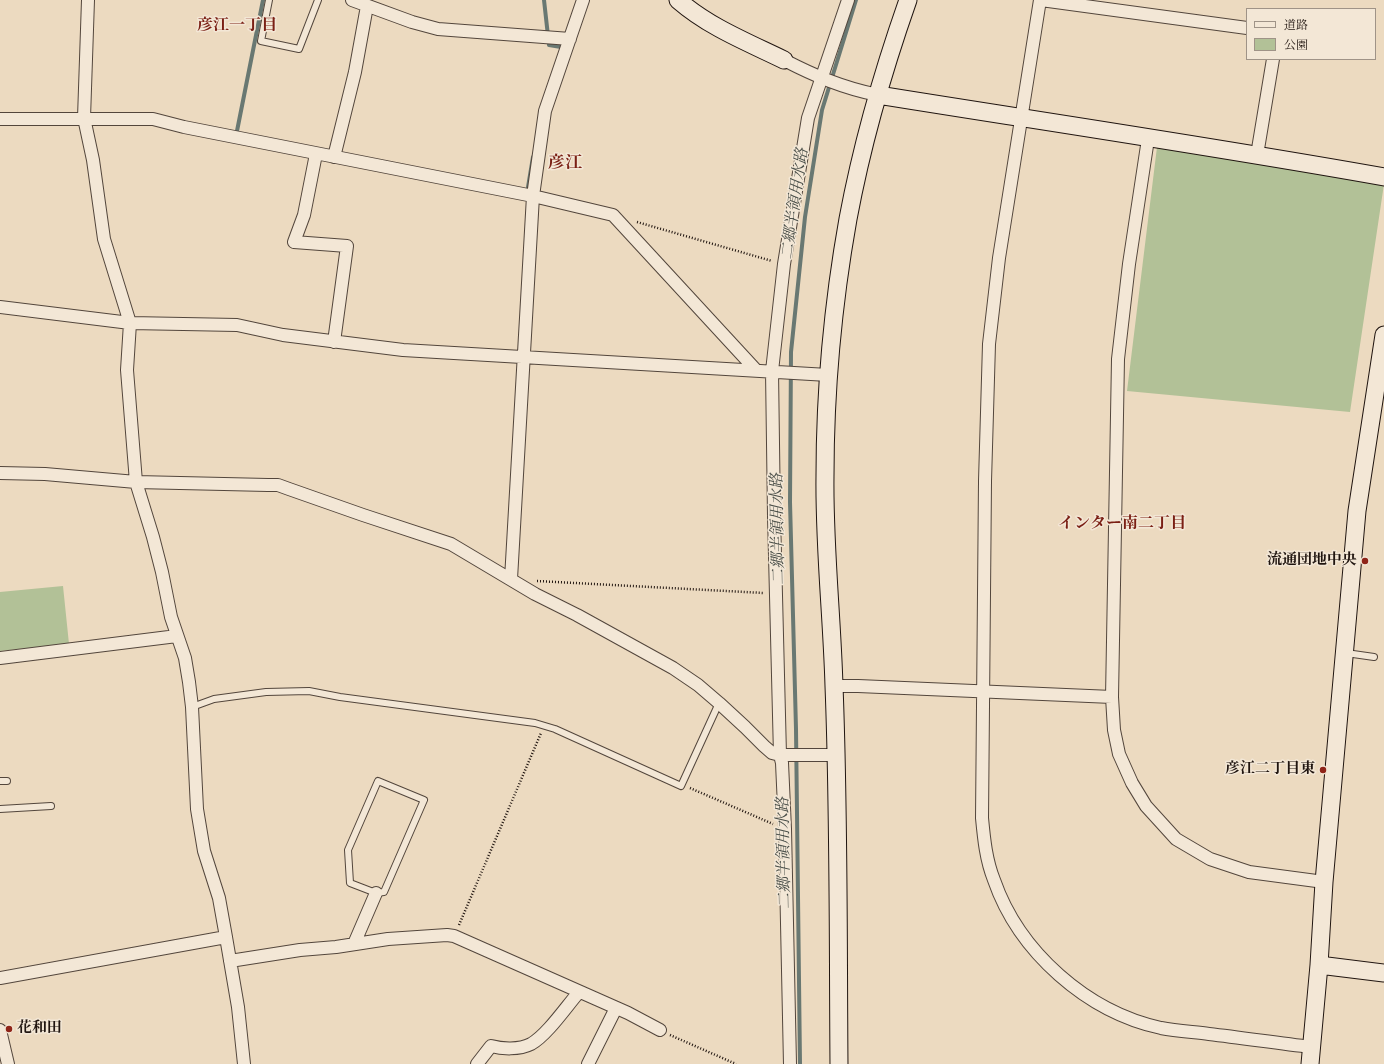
<!DOCTYPE html>
<meta charset="utf-8">
<style>
body{margin:0}
#map{position:relative;width:1384px;height:1064px;overflow:hidden;background:#ecdac0;font-family:"IM FELL Double Pica","Noto Serif JP",serif}
canvas{display:block}
.legend{position:absolute;left:1246px;top:8px;width:130px;height:52px;box-sizing:border-box;background:#f3e7d6;border:1px solid #9f9387;margin:0;padding:5px 7px;list-style:none;font-size:12px;color:#201510}
.legend li{display:flex;align-items:center;gap:8px;height:20px}
.legend b{width:20px;border:1px solid #9f9387}
</style>
<div id="map">
<canvas width="1384" height="1064"></canvas>
<ul class="legend">
<li><b style="height:5px;background:#f3e7d6"></b>道路</li>
<li><b style="height:11px;background:#b2c197"></b>公園</li>
</ul>
</div>
<script>
const c = document.querySelector('canvas').getContext('2d');
c.lineJoin = 'round';
function fillPath(path, color) { c.fillStyle = color; c.fill(path, 'evenodd'); }
function strokePath(path, color, width, dash) { c.strokeStyle = color; c.lineWidth = width; c.lineCap = dash ? 'butt' : 'round'; c.setLineDash(dash || []); c.stroke(path); }
function label(font, color, halo, rows, align = 'center') {
  c.font = font + ' "IM FELL Double Pica","Noto Serif JP",serif'; c.lineWidth = 3; c.setLineDash([]); c.textBaseline = 'middle'; c.strokeStyle = halo; c.fillStyle = color; for (const [text, x, y, turn = 0] of rows) {
    c.save(); c.translate(x, y); c.rotate((+turn || 0) * Math.PI / 180); c.textAlign = isNaN(turn) ? turn : align; if (halo) c.strokeText(text, 0, 0); c.fillText(text, 0, 0); c.restore();
  }
}
fillPath(new Path2D(`
 M1157,147L1384,184L1350,412L1127,391Z
 M63,586L69,644L0,651V592Z`), '#b2c197');
strokePath(new Path2D(`
 M544,0L549,45L561,47V50
 M237,131L263,0
 M528,187L533,157
 M800,1064L796,729L790,502L791,352L805,217L822,110L856,0`), '#697872', 4);
const lane = new Path2D(`
 M269,0L261,41L299,49L318,0
 M1346,653L1374,657
 M192,707L214,699L266,692L309,691L340,697L535,723L555,729L681,786L719,703
 M0,781H7
 M378,781L424,800L384,892L376,893L350,883L348,850Z
 M0,809L51,806`);
const street = new Path2D(`
 M88,0L84,118L93,160L104,239L130,323L127,370L136,482L153,537L162,572L171,617L185,658L189,682L192,707L197,809L204,851L219,898L226,937L238,1007L244,1064
 M352,0L412,22L438,29L570,39
 M1040,0L999,258L989,344L985,481L982,818C984,839 986,860 994,880C1019,952 1087,1012 1161,1028C1177,1031 1194,1032 1209,1034C1243,1038 1277,1043 1311,1047
 M1041,0L1247,28
 M784,60C815,76 843,88 878,95
 M0,119H153L184,127L533,196L613,215L755,369
 M1148,139L1129,264L1118,359L1112,697L1114,730L1119,754L1132,783L1146,806L1176,839L1210,859L1249,872L1324,882
 M316,154L304,215L294,242L347,246L334,342
 M1257,155L1273,59
 M334,157L355,72L367,6
 M0,307L130,323L237,325L283,335L403,350L828,375
 M0,473L45,474L136,482L268,485H278L289,489L363,515L451,544L535,594L577,615L673,668L698,685L719,703L745,727L764,746L772,753L780,755H836
 M511,579L533,196L545,111L583,0
 M0,658L177,636
 M834,686H858L1112,697
 M354,944L376,893
 M230,961L300,950L336,947L388,939L447,935L454,936L628,1013L660,1030
 M0,978L226,937
 M0,1030L8,1064
 M477,1064L491,1046C502,1049 519,1050 531,1044C547,1035 566,1007 579,992
 M588,1064L616,1008
 M790,1064L785,829L782,763L780,755L774,516L772,371L784,264L808,118L848,0`);
const secondary = new Path2D(`
 M678,0C709,27 747,42 784,60
 M878,95C1046,122 1216,147 1384,177
 M1319,965L1384,973
 M839,1064C838,938 839,812 834,686C832,616 824,546 825,476C825,390 833,303 848,219C862,144 883,71 908,0
 M1310,1064L1319,965L1324,882L1357,511L1384,335`);
strokePath(lane, '#53463c', 8);
strokePath(street, '#53463c', 14);
strokePath(secondary, '#201510', 19);
strokePath(new Path2D(`
 M637,222L772,261
 M537,581L764,593
 M690,788L773,824
 M459,925L541,733
 M670,1035L736,1064`), '#201510', 2.5, [1, 2]);
strokePath(lane, '#f3e7d6', 6);
strokePath(street, '#f3e7d6', 12);
strokePath(secondary, '#f3e7d6', 17);
for (const [x, y, r, color] of [
 [1365,561,4,"#8f2418"],
 [1323,770,4,"#8f2418"],
 [9,1029,4,"#8f2418"]
]) { const dot = new Path2D(); dot.arc(x, y, r, 0, 2 * Math.PI); c.fillStyle = color; c.fill(dot); strokePath(dot, '#f3e7d6', 1.5); }
label('bold 15px', '#201510', '#f3e7d6', [
 ["流通団地中央",1357,561],
 ["彦江二丁目東",1315,770],
 ["花和田",17,1029,"left"]
], 'right');
label('bold 16px', '#7a1f14', '#f3e7d6', [
 ["彦江一丁目",237,27],
 ["インター南二丁目",1122,525]
]);
label('italic 16px', '#4a4f49', '#f3e7d6', [
 ["二郷半領用水路",796,204,-82],
 ["二郷半領用水路",779,529,-91],
 ["二郷半領用水路",785,853,-91]
]);
label('bold 17px', '#7a1f14', '#f3e7d6', [
 ["彦江",565,164]
]);
</script>
